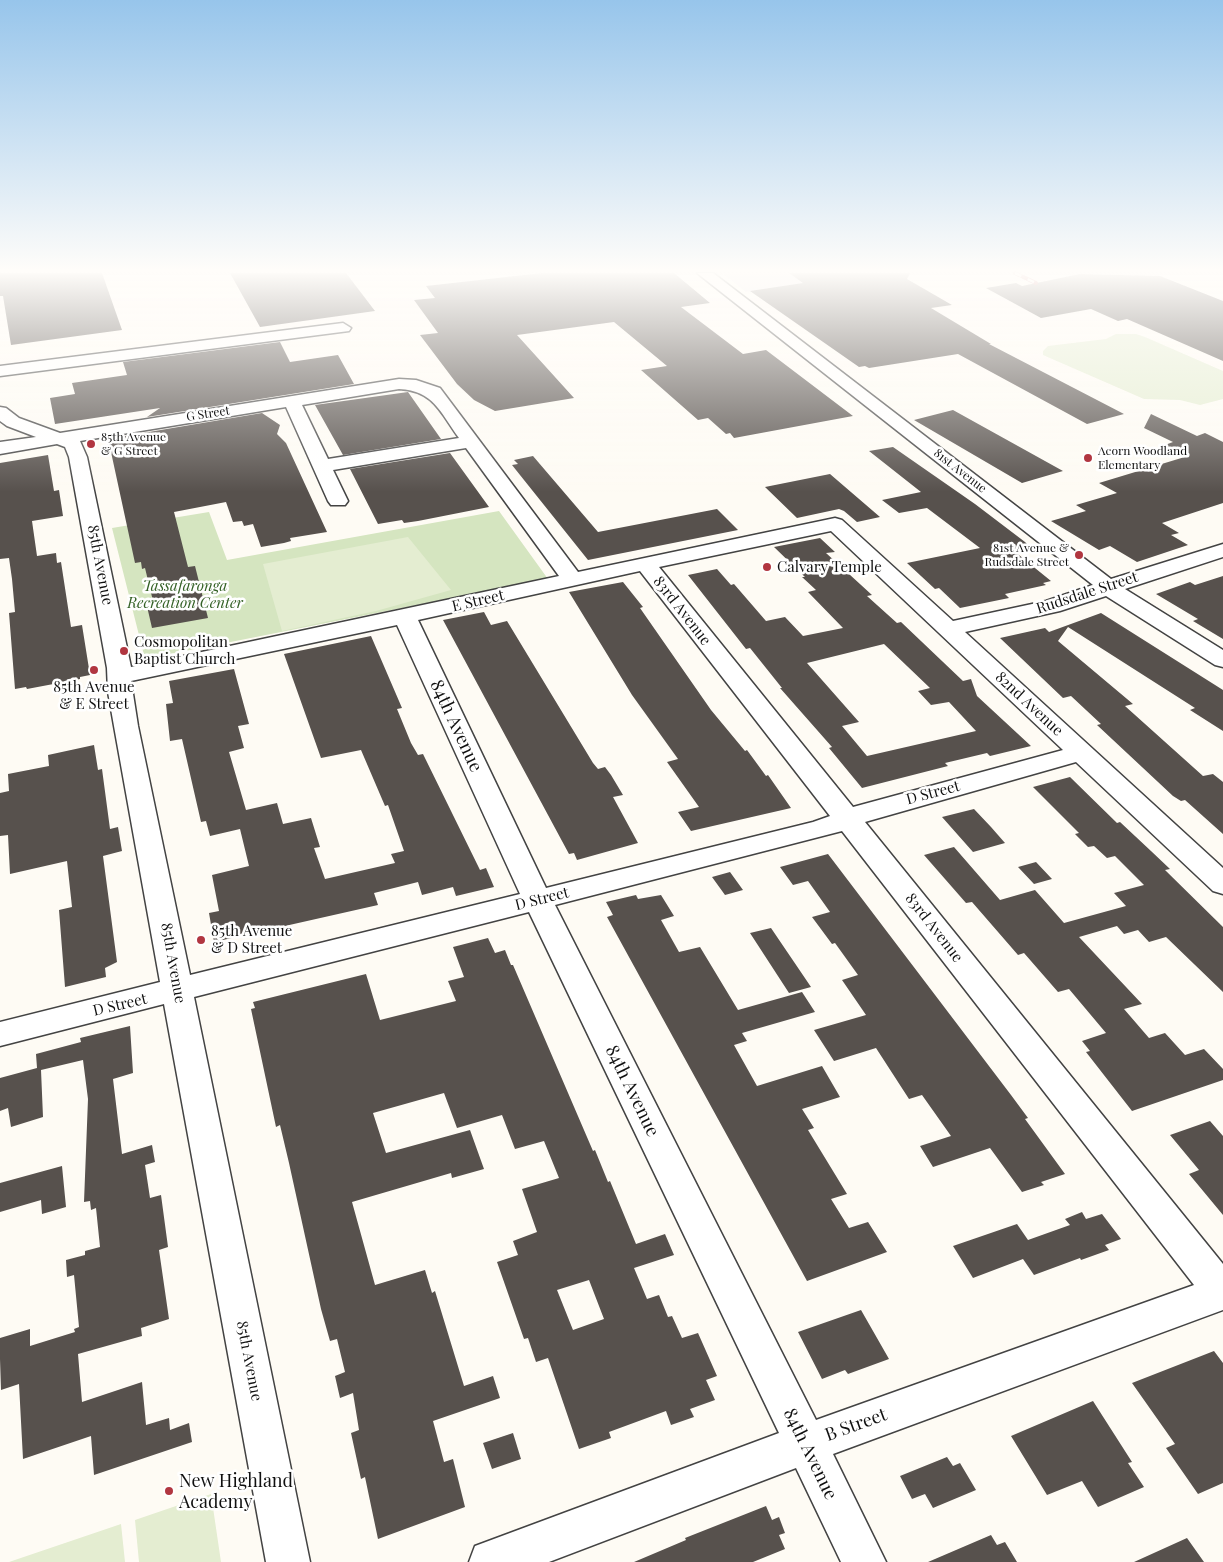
<!DOCTYPE html>
<style>
body{margin:0}
canvas{display:block;background:#fefbf4}
</style>
<canvas width="1223" height="1562"></canvas>
<script>
const c = document.querySelector('canvas').getContext('2d');
c.lineJoin = 'round';
function fillPath(path, color) { c.fillStyle = color; c.fill(path, 'evenodd'); }
function strokePath(path, color, width, dash) { c.strokeStyle = color; c.lineWidth = width; c.lineCap = dash ? 'butt' : 'round'; c.setLineDash(dash || []); c.stroke(path); }
function label(font, color, halo, rows, align = 'center') {
  c.font = font + ' "Playfair Display",serif'; c.lineWidth = 5; c.setLineDash([]); c.textBaseline = 'middle'; c.strokeStyle = halo; c.fillStyle = color; for (const [text, x, y, turn = 0] of rows) {
    c.save(); c.translate(x, y); c.rotate((+turn || 0) * Math.PI / 180); c.textAlign = isNaN(turn) ? turn : align; if (halo) c.strokeText(text, 0, 0); c.fillText(text, 0, 0); c.restore();
  }
}
fillPath(new Path2D(`
 M722,273H869L746,292Z`), '#ece5ed');
fillPath(new Path2D(`
 M499,511L548,579L145,659L112,528L209,512L227,560Z`), '#d5e5c0');
fillPath(new Path2D(`
 M1116,334H1136L1145,337L1223,371V399L1200,405L1180,400L1144,399L1043,355V351L1048,346L1106,339Z
 M408,537L451,590L376,611L282,631L263,564Z
 M211,1494L221,1562H139L135,1520Z
 M121,1524L125,1562H9Z`), '#e4edd1');
fillPath(new Path2D(`
 M0,273H102L122,330L11,345L3,296H0Z
 M230,273H346L375,311L260,327Z
 M542,273H674L710,303L681,307L743,354L766,350L853,416L734,438L730,433L726,434L708,418L698,420L641,370L667,366L614,322L517,335L574,398L495,411L474,400L457,384L420,335L438,333L414,300L435,298L426,286Z
 M789,273H910L907,279L952,305L931,308L991,344H989L1124,414L1087,424L958,354L869,368L865,366L859,367L750,291L803,283Z
 M1080,274L1160,276L1223,301V361L1127,319L1118,321L1091,309L1041,318L986,288L1016,283L1022,286Z
 M280,342L290,362L338,355L354,384L147,417L160,408L55,424L50,398L75,394L72,383L127,375L123,362Z
 M408,392L441,439L343,455L315,405Z
 M953,410L1063,471L1022,483L914,420Z
 M262,413L280,425L277,434L286,443L327,532L290,538L291,541L284,543L261,547L253,524L244,526L242,521L233,522L226,502L174,512L188,567L195,566L208,618L152,628L146,602L153,601L145,568L142,569L141,562L135,563L111,452L107,444L119,437Z
 M1151,414L1197,436L1205,433L1223,442V503L1162,523L1179,533L1171,535L1188,545L1137,562L1110,546L1099,550L1051,521L1086,511L1076,505L1117,493L1099,483L1188,456L1165,445L1173,442L1144,428Z
 M893,447L975,504L1025,542L1030,547L1014,551L1051,581L1043,583L1046,585L1005,594L1009,598L960,608L939,588L935,589L907,563L980,548L927,508L899,513L882,500L921,492L869,451Z
 M450,453L489,507L418,521L404,523L402,520L378,524L350,469Z
 M48,455L54,491L59,490L63,516L32,521L37,556L56,553L57,563L61,562L71,627L82,625L90,675L80,677V679L27,689L26,687L15,689L9,613L15,612L12,579L9,558L0,559V463Z
 M533,456L598,532L717,509L738,530L588,560L512,465L518,464L514,460Z
 M830,474L880,517L857,522L844,511L839,509L797,518L765,487Z
 M820,538L835,552L826,553L872,595L867,596L897,623L901,622L963,681L971,679L977,696L1031,746L990,756L987,753L945,763L948,766L862,788L829,748L832,747L780,688H782L750,648L746,649L688,575L717,569L731,585L734,584L766,621L785,617L803,636L843,628L808,592L816,590L802,577H805L774,547ZM884,644L930,688L918,691L931,705L949,702L976,731L867,756L842,726L859,722L807,663Z
 M1223,576V639L1193,621L1198,619L1156,594L1190,582L1195,585Z
 M623,582L643,607L640,608L711,710L745,751L747,750L766,776L768,775L791,808L691,831L678,812L699,807L667,762L678,759L632,695L569,592Z
 M484,612L491,625L507,621L593,763L598,769L605,767L611,775L623,795L613,797L638,843L577,860L574,853L569,854L443,620Z
 M1101,613L1223,690V731L1190,710L1195,708L1068,627L1058,641L1133,704L1125,706L1203,776L1213,774L1223,782V834L1185,800L1181,801L1173,796L1097,725L1101,724L1071,696L1063,698L1000,638L1045,628L1049,632Z
 M371,636L402,708L397,709L411,743L418,755L423,754L480,870L486,868L494,887L456,896L453,887L422,895L418,882L374,893L378,905L214,942L209,913L219,911L212,875L249,866L240,829L210,836L206,821L201,822L182,739L170,741L166,704L173,703L169,681L234,669L249,724L238,726L244,748L229,752L246,810L277,803L283,824L311,818L320,847L314,848L325,879L395,863L391,854L404,851L388,805L385,806L361,750L321,758L284,654Z
 M94,745L98,770L102,769L110,829L118,827L122,851L103,856L117,962L105,968L106,977L65,987L59,910L72,907L67,861L10,874L8,835L0,836V793L9,791L8,774L49,766L48,755Z
 M1070,777L1117,823L1120,822L1151,851L1170,869L1165,870L1223,927V992L1166,937L1149,942L1138,930L1124,934L1117,926L1079,937L1142,1004L1124,1009L1149,1038L1165,1033L1185,1055L1204,1049L1223,1069V1080L1132,1111L1086,1052L1090,1051L1082,1041L1106,1033L1069,989L1058,992L1024,953L1018,955L972,902L966,903L924,855L954,847L1000,900L1035,890L1064,923L1126,906L1114,893L1144,885L1115,856L1107,858L1094,846L1088,847L1075,834L1079,833L1033,787Z
 M974,809L991,827L1005,843L973,852L942,817Z
 M828,854L1011,1095L1028,1118L1025,1119L1065,1174L1041,1182L1044,1185L1022,1192L990,1148L933,1167L920,1146L951,1136L922,1095L909,1099L876,1048L834,1061L814,1030L866,1015L842,980L858,975L835,943L832,944L812,917L830,912L808,881L793,885L780,867Z
 M1036,862L1052,879L1034,884L1018,867Z
 M730,872L743,890L725,895L712,877Z
 M636,895L638,899L661,895L674,916L661,920L679,952L700,947L738,1010L802,992L815,1012L742,1033L747,1041L734,1045L757,1086L822,1066L840,1097L802,1109L814,1128L808,1130L847,1194L831,1199L849,1228L868,1222L887,1252L807,1281L607,917L613,915L606,902Z
 M771,928L811,987L789,993L750,933Z
 M488,938L495,953L505,950L511,965H513L593,1151L595,1150L608,1182L610,1181L636,1244L665,1234L674,1255L634,1268L647,1299L659,1295L668,1317L672,1316L682,1338L698,1333L717,1376L706,1380L715,1400L690,1409L694,1417L671,1425L666,1411L609,1432L611,1438L579,1449L548,1358L536,1362L528,1338L524,1339L497,1262L518,1255L513,1241L537,1232L522,1189L559,1178L544,1141L515,1149L502,1115L457,1128L444,1093L373,1113L386,1153L470,1130L484,1169L452,1178L451,1173L352,1202L375,1285L425,1270L432,1293L435,1291L464,1386L493,1376L500,1398L433,1421L444,1462L453,1459L465,1507L378,1539L365,1477L361,1479L351,1433L359,1430L353,1393L340,1398L335,1376L345,1372L337,1339L330,1341L321,1309L289,1163L280,1125L276,1127L251,1009L255,1008L253,1002L366,974L380,1020L456,1001L448,981L464,977L453,947ZM589,1280L604,1319L573,1330L557,1290Z
 M130,1026L133,1073L113,1079L122,1154L152,1145L155,1162L145,1165L150,1198L161,1195L168,1247L159,1250L169,1319L141,1328L142,1336L78,1354L82,1402L142,1382L146,1425L169,1418L170,1430L189,1423L192,1442L94,1475L91,1436L23,1459L19,1384L1,1390L0,1359V1338L30,1329V1346L75,1332L74,1329L79,1327L74,1275L67,1277L66,1260L85,1255V1251L100,1247L96,1208L91,1210L90,1201L84,1202L88,1099L83,1060L41,1070L43,1117L11,1127L8,1108L0,1111V1078L37,1068L36,1054L81,1042L80,1038Z
 M1210,1121L1223,1136V1215L1189,1174L1199,1170L1170,1135Z
 M62,1166L66,1207L42,1214L41,1200L0,1212V1183Z
 M1082,1212L1086,1219L1102,1214L1121,1239L1105,1245L1109,1250L1081,1260L1080,1258L1034,1275L1023,1259L973,1278L953,1246L1017,1224L1028,1240L1070,1225L1065,1219Z
 M861,1310L889,1359L848,1374L845,1370L822,1379L798,1332Z
 M1214,1351L1223,1363V1483L1198,1494L1166,1448L1175,1444L1132,1383Z
 M1093,1401L1132,1462L1128,1463L1144,1487L1098,1507L1082,1481L1047,1495L1011,1436Z
 M513,1433L521,1459L492,1469L483,1443Z
 M947,1457L953,1466L960,1463L976,1490L933,1508L925,1494L912,1499L900,1476Z
 M766,1506L772,1520L779,1517L785,1533L779,1535L785,1549L753,1562H634L686,1540L685,1538Z
 M991,1535L997,1545L1005,1542L1017,1562H928Z
 M1187,1538L1204,1562H1134Z`), '#57514d');
const minor = new Path2D(`
 M697,273H713L1111,579L1223,544V557L1125,589L1223,650V667L1215,665L1106,596L1060,611L965,632L1223,868V894L1213,891L1076,762L865,822L1223,1264V1310L833,1454L886,1562H841L796,1468L549,1562H469L475,1546L779,1433L529,912L194,997L310,1562H266L164,1004L0,1046V1022L160,982L114,726L108,692L107,668L69,457L65,447L57,444L0,454V442L36,437L7,426L0,421V407L6,408L19,418L60,433L399,379L416,380L440,388L578,572L835,518L842,520L953,621L1046,601L1093,585ZM399,389C434,391 440,412 459,438L328,459L302,405ZM286,407L328,501L331,505H345L348,501L333,470L466,448L559,576L131,667L87,457L80,441ZM831,531L1063,750L853,807L659,567ZM640,571L830,816L813,822L546,888L418,620ZM397,625L520,894L190,975L138,726L131,681ZM842,831L1194,1285L816,1420L555,905Z
 M343,323L351,328L349,331L0,376V366Z`);
strokePath(minor, '#434343', 3);
fillPath(minor, '#fff');
const rail = new Path2D(`
 M1015,273L1036,283`);
strokePath(rail, '#b13640', 4);
strokePath(rail, '#fff', 2.5, [7]);
const sky = c.createLinearGradient(0, 0, 0, 492);
sky.addColorStop(0, '#97c5eb');
sky.addColorStop(0.55, '#fffdfa');
sky.addColorStop(1, '#fffdfa00');
c.fillStyle = sky;
c.fillRect(0, 0, 1223, 492);
for (const [x, y, r, color] of [
 [91,444,5,"#b13640"],
 [1088,458,5,"#b13640"],
 [1079,555,5,"#b13640"],
 [767,567,5,"#b13640"],
 [124,651,5,"#b13640"],
 [94,670,5,"#b13640"],
 [201,940,5,"#b13640"],
 [169,1491,5,"#b13640"]
]) { const dot = new Path2D(); dot.arc(x, y, r, 0, 2 * Math.PI); c.fillStyle = color; c.fill(dot); strokePath(dot, '#fff', 2); }
label('12px', '#101010', '#fff', [
 ["G Street",208,414,-9],
 ["81st Avenue",960,471,38]
]);
label('12px', '#101010', '#fff', [
 ["85th Avenue",101,437],
 ["& G Street",101,451],
 ["Acorn Woodland",1098,451],
 ["Elementary",1098,465],
 ["81st Avenue &",1069,548,"right"],
 ["Rudsdale Street",1069,562,"right"]
], 'left');
label('15px', '#101010', '#fff', [
 ["85th Avenue",100,565,79],
 ["Rudsdale Street",1087,593,-18],
 ["E Street",478,601,-13],
 ["83rd Avenue",682,611,52],
 ["82nd Avenue",1029,704,43],
 ["D Street",933,793,-15],
 ["D Street",542,899,-14],
 ["83rd Avenue",934,928,52],
 ["85th Avenue",173,963,80],
 ["D Street",120,1005,-13],
 ["85th Avenue",249,1361,79]
]);
label('15px', '#101010', '#fff', [
 ["Calvary Temple",777,567],
 ["Cosmopolitan",134,642],
 ["Baptist Church",134,659],
 ["85th Avenue",94,687,"center"],
 ["& E Street",94,704,"center"],
 ["85th Avenue",211,931],
 ["& D Street",211,948]
], 'left');
label('italic 15px', '#346126', '#fff', [
 ["Tassafaronga",185,586],
 ["Recreation Center",185,603]
]);
label('18px', '#101010', '#fff', [
 ["84th Avenue",456,726,65],
 ["84th Avenue",632,1091,64],
 ["B Street",856,1425,-20],
 ["84th Avenue",810,1454,64]
]);
label('18px', '#101010', '#fff', [
 ["New Highland",179,1481],
 ["Academy",179,1502]
], 'left');
</script>
